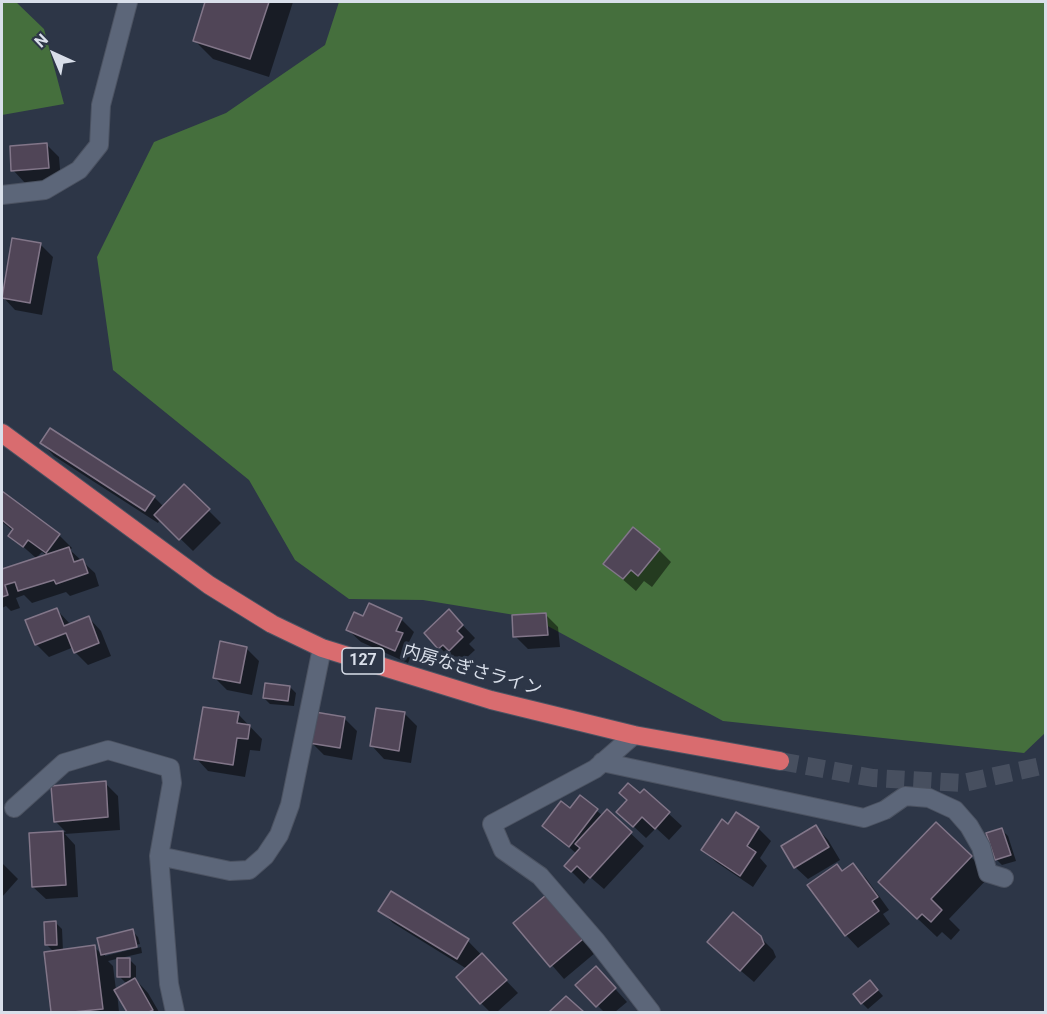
<!DOCTYPE html>
<meta charset="utf-8">
<style>
body{margin:0}
#map{position:relative;width:1047px;height:1014px;overflow:hidden;background:#2d3647;font-family:Roboto,sans-serif}
canvas{display:block}
.frame{position:absolute;inset:0;border:3px solid #d9dfea;pointer-events:none}
.north{position:absolute;left:24px;top:24px;width:60px;height:60px;-webkit-text-stroke:4px #2d3647;paint-order:stroke;rotate:316deg;font-size:16px;font-weight:700;line-height:24px;text-align:center;color:#d9dfea}
.north::after{content:'';display:block;margin:auto;width:21px;height:27px;background:#d9dfea;clip-path:polygon(50% 0,100% 100%,50% 72%,0 100%)}
</style>
<div id="map">
<canvas width="1047" height="1014"></canvas>
<div class="frame"></div>
<div class="north">N</div>
</div>
<script>
const c = document.querySelector('canvas').getContext('2d');
c.lineJoin = 'round';
function fillPath(path, color) { c.fillStyle = color; c.fill(path, 'evenodd'); }
function strokePath(path, color, width, dash) { c.strokeStyle = color; c.lineWidth = width; c.lineCap = dash ? 'butt' : 'round'; c.setLineDash(dash || []); c.stroke(path); }
function label(font, color, halo, rows, align = 'center') {
  c.font = font + ' Roboto,"Noto Sans JP",sans-serif'; c.lineWidth = 6; c.setLineDash([]); c.textBaseline = 'middle'; c.strokeStyle = halo; c.fillStyle = color; for (const [text, x, y, turn = 0] of rows) {
    c.save(); c.translate(x, y); c.rotate((+turn || 0) * Math.PI / 180); c.textAlign = isNaN(turn) ? turn : align; if (halo) c.strokeText(text, 0, 0); c.fillText(text, 0, 0); c.restore();
  }
}
fillPath(new Path2D(`
 M2,2H16L44,29L64,104L2,115Z
 M339,2H1045V733L1024,753L723,721L533,618L423,600L349,599L295,560L249,480L113,370L97,257L154,142L226,113L325,45Z`), '#456f3d');
fillPath(new Path2D(`
 M207,2H293L269,77L213,59L194,40Z
 M47,145L59,157L61,181L25,183L13,170Z
 M40,244L53,257L42,315L15,310L3,297Z
 M42,443L154,497L164,507L184,486L221,523L193,551L160,519L158,523L54,456Z
 M2,493L59,535L72,548L70,550L95,573L99,586L70,596L66,592L32,603L24,595L16,598L20,608L11,611L6,606L2,608V571L47,556L42,552L36,558L10,535L13,531L2,522Z
 M659,550L671,562L652,587L644,581L636,591L605,564Z
 M57,610L71,625L89,618L101,631L111,656L88,665L75,652L74,647L49,657L36,644Z
 M449,611L475,638L469,644L475,650L462,662L456,656L452,660L426,633Z
 M545,614L558,627L560,647L528,649L515,636Z
 M364,618L401,619L414,632L409,642L415,647L408,663L361,642L348,630Z
 M246,648L259,661L252,695L227,690L214,677Z
 M290,687L296,693L294,706L270,704L264,698Z
 M404,713L417,726L411,763L384,759L372,746Z
 M238,714L262,739L260,751L250,750L245,777L208,771L196,758Z
 M345,719L357,731L352,760L324,755L311,742Z
 M105,783L118,796L120,830L65,834L75,845L78,897L46,899L33,887L30,834L66,832L55,821Z
 M644,791L682,826L669,840L656,828L646,838L631,824L640,796Z
 M580,797L603,816L607,811L644,846L604,889L590,877L584,884L566,866L577,854L544,826L570,810Z
 M737,814L759,829L771,841L760,858L767,866L753,887L716,862L703,850L729,826Z
 M816,827L828,840L840,860L808,879L795,867Z
 M1002,830L1008,836L1016,861L1002,865L996,859Z
 M971,857L990,876L949,919L960,930L951,940L942,932L937,937L899,901Z
 M2,863L18,879L2,897Z
 M853,865L866,878L889,910L883,914L890,924L858,948L846,935L809,886L843,873Z
 M391,893L468,941L518,993L497,1012H490L481,1003L467,969L393,923L380,910Z
 M546,897L595,953L564,979L515,923Z
 M56,923L62,929L63,951L94,947L103,955L99,939L132,931L138,937L140,944L105,953V956L141,947L142,953L108,961L113,966L116,990L131,982H125L119,976L130,960L136,966V980L148,993L159,1012H128L117,992L119,1012H53L45,953L54,952L47,945Z
 M760,937L773,950L776,957L754,982L721,954Z
 M608,981L627,1002L615,1012H604L577,985Z
 M876,988L883,996L868,1009L862,1003Z`), '#0007');
const building = new Path2D(`
 M205,2H269L250,59L193,41Z
 M47,143L49,168L11,171L10,146Z
 M12,238L41,243L30,303L2,298Z
 M50,428L155,496L145,511L40,443Z
 M184,484L210,509L179,540L154,515Z
 M2,491L60,534L46,553L28,540L23,547L8,536L13,529L2,520Z
 M633,527L660,549L638,576L631,570L623,579L603,564Z
 M69,547L74,562L83,559L88,573L56,584L54,580L18,591L15,582L5,585L8,595L2,597V569Z
 M369,603L402,618L396,631L403,633L395,651L346,630L354,612L363,616Z
 M57,608L64,626L89,616L99,643L74,653L66,633L35,645L25,620Z
 M449,609L463,625L457,631L463,637L449,651L443,645L438,649L424,633Z
 M546,613L548,635L513,637L512,615Z
 M220,641L247,647L240,683L213,678Z
 M265,683L290,686L288,701L263,698Z
 M203,707L239,712L237,723L250,725L248,739L237,738L233,765L194,759Z
 M376,708L405,712L399,751L370,746Z
 M315,712L345,717L340,748L309,743Z
 M106,781L108,817L54,822L51,786Z
 M628,783L640,793L644,789L670,812L655,829L642,817L633,827L616,812L627,800L619,793Z
 M580,795L598,809L569,847L542,826L561,801L570,808Z
 M607,809L632,832L590,878L577,866L571,872L564,866L580,848L575,844Z
 M736,812L759,827L747,846L756,852L740,876L701,850L722,819L728,824Z
 M936,822L972,856L931,899L942,910L931,922L922,914L917,919L878,882Z
 M816,825L829,847L794,868L781,846Z
 M1002,828L1011,855L995,860L986,833Z
 M63,831L66,885L32,887L29,833Z
 M853,863L878,897L872,901L879,911L845,936L807,885L837,864L842,871Z
 M391,891L469,939L457,959L378,911Z
 M546,895L583,939L550,967L513,923Z
 M733,912L761,936L764,944L740,971L707,942Z
 M56,921L57,945H45L44,922Z
 M133,929L137,947L101,955L97,938Z
 M95,945L103,1009L73,1012H51L44,952Z
 M482,953L507,980L480,1004L456,977Z
 M117,958H130V977H117Z
 M596,966L616,988L596,1007L575,985Z
 M135,978L153,1010L149,1012H127L114,990Z
 M870,980L878,990L861,1004L853,994Z
 M566,996L584,1012H549Z`);
fillPath(building, '#504557');
strokePath(building, '#827689', 1.5);
strokePath(new Path2D(`
 M780,761L873,778L963,783L1046,765`), '#474f5f', 18, [18, 9]);
const street = new Path2D(`
 M2,195L45,190L79,170L99,145L101,105L128,2
 M634,735L595,769L492,824L503,850L540,876L597,942L651,1012
 M602,762L864,818L885,810L905,796L929,798L955,810L969,826L981,847L988,873L1004,878
 M14,808L64,763L108,750L170,768L172,783L159,856L169,984L175,1012
 M159,856L230,871L249,870L265,856L279,835L290,805L322,648`);
const highway = new Path2D(`
 M2,433L209,585L272,624L322,648L491,700L634,735L780,761`);
strokePath(street, '#4c5362', 20);
strokePath(highway, '#4c5362', 20);
strokePath(street, '#5c6679', 18);
strokePath(highway, '#d96c6f', 18);
for (const [x, y, w] of [
 [363,661,42]
]) { const box = new Path2D(); box.roundRect(x - w / 2, y - 13, w, 26, 4.5); c.fillStyle = '#2d3647'; c.fill(box); strokePath(box, '#d9dfea', 1.5); }
label('bold 16px', '#d9dfea', null, [
 ["127",363,661]
]);
label('18px', '#d9dfea', '#2d3647', [
 ["内房なぎさライン",472,671,16]
]);
</script>
